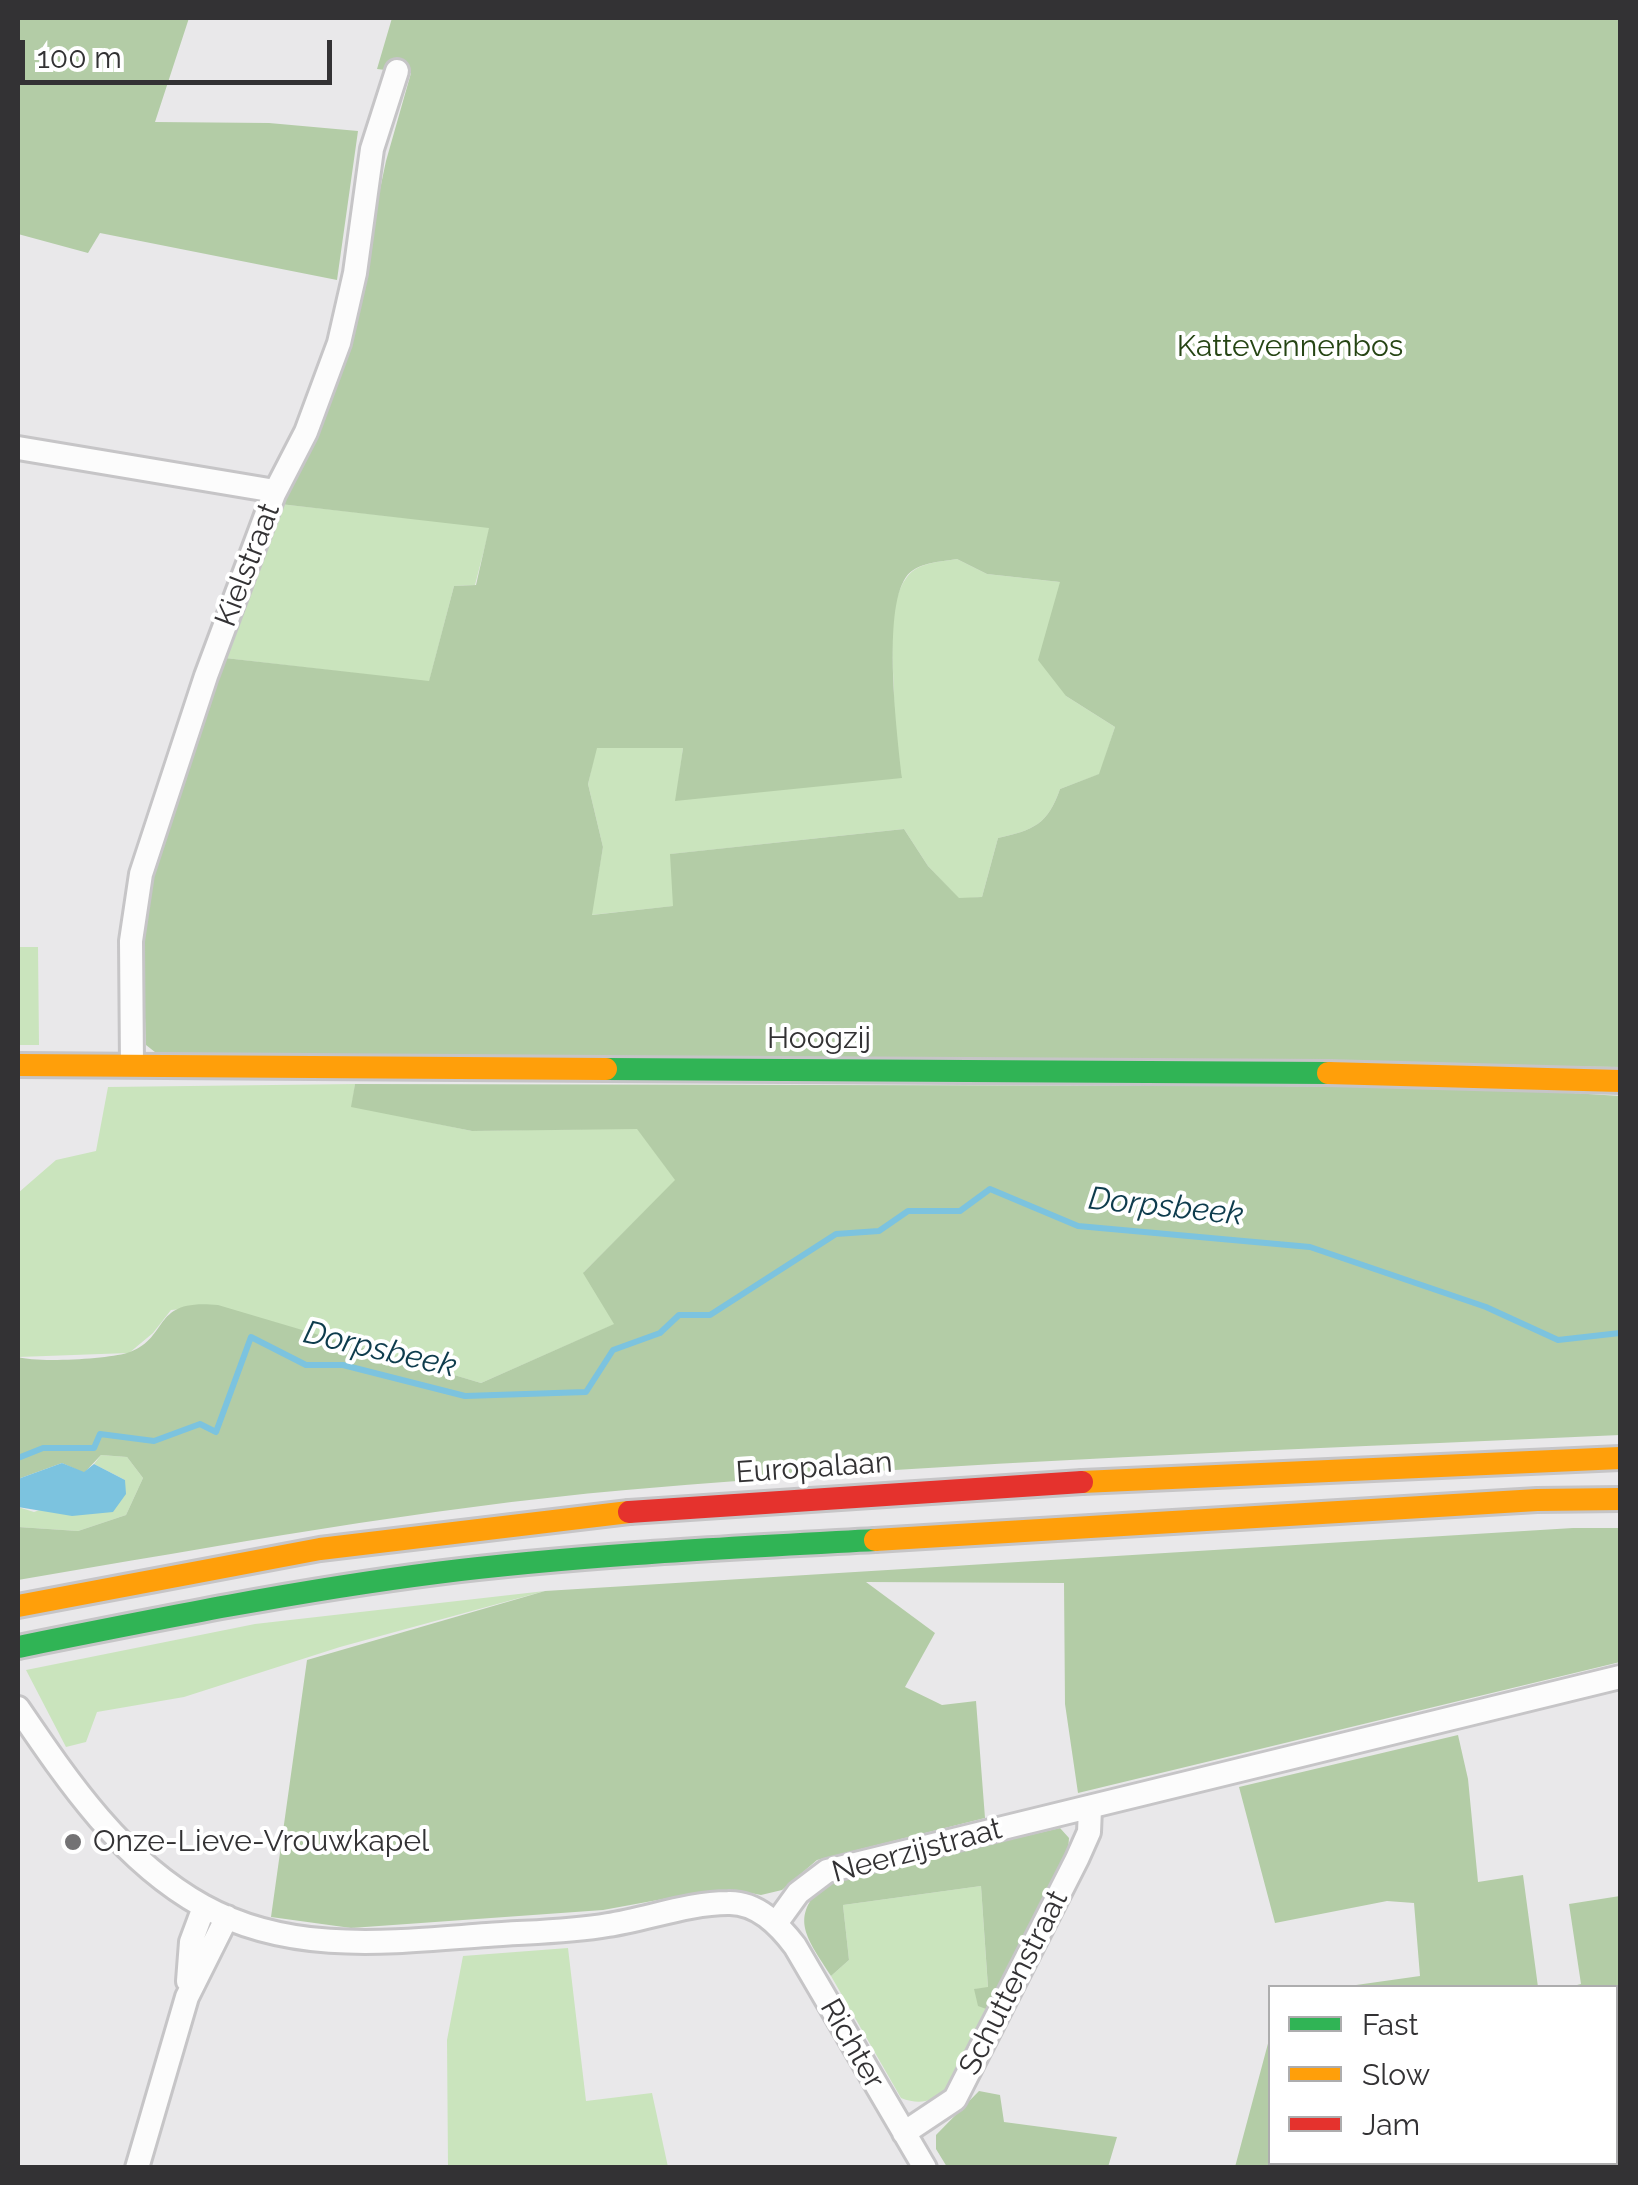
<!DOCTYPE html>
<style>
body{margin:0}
#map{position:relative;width:1638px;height:2185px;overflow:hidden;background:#e9e8ea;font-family:Raleway,sans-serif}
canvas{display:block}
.frame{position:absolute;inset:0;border:20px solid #333234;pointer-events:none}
.legend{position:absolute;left:1268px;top:1985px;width:350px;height:180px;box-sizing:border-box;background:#fff;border:2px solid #adadae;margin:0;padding:12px 18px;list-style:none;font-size:30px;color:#333234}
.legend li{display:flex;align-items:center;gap:20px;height:50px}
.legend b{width:50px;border:2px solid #adadae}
.scale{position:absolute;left:20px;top:40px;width:312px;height:45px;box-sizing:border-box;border:5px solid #333234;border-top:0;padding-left:12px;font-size:30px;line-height:35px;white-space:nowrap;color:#333234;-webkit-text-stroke:8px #fff;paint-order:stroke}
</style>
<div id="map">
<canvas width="1638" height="2185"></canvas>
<div class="frame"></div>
<ul class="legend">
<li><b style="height:12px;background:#30b455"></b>Fast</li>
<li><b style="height:12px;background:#ff9f0a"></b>Slow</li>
<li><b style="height:12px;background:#e5322d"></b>Jam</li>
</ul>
<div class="scale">100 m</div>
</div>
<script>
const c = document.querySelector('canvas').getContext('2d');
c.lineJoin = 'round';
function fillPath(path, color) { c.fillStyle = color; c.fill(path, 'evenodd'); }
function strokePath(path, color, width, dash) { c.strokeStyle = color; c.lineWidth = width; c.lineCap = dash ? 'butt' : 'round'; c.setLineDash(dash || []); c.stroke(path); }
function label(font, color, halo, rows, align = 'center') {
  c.font = font + ' Raleway,sans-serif'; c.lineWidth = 8; c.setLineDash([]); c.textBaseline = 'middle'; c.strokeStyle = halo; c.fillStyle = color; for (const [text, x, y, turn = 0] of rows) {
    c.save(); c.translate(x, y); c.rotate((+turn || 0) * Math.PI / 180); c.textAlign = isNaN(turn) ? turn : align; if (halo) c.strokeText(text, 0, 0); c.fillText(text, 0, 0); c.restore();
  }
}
fillPath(new Path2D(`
 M280,504L490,527L475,585L454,586L429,682L225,658Z
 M957,559L987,574L1060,582L1066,696L1115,727L1100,774L1060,789C1048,824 1034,830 998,838L982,897L959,899L928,866L904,829L671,854L674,906L591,915L603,847L588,784L596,748H683L676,800L894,714C896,675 883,607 907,577C918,562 940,562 957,559Z
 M18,947H38L39,1045H18Z
 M355,1084L352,1106L472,1131L637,1128L676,1180L584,1272L615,1324L481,1383L218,1306L171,1310L153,1333L129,1353L18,1357V1193L56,1160L96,1151L108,1087Z
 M101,1455L127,1457L143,1478L126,1515L78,1531L18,1527V1507L34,1512L125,1480L94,1464Z
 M545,1591L340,1647L184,1697L97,1712L86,1742L66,1747L26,1670L255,1624Z
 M981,1886L988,1988L976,1989L989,2010C971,2047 953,2119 901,2098L831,1976L849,1960L843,1905Z
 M568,1948L586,2101L652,2093L668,2167H448L447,2040L463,1956Z`), '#cae4bd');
fillPath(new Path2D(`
 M18,18H189L155,122L269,123L358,131L337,280L100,233L88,253L18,234Z
 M392,18H1620V1067L160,1056L146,1045L142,935L150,874L225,658L429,681L454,586L476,585L489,528L280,504L341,374L386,161L411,73L377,69ZM957,559L987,574L1060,582L1038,660L1066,696L1115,727L1099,774L1060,789C1048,824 1034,830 998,838L982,897L959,898L928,866L904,829L670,854L673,906L592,915L603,847L588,784L597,748H683L675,801L902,778C897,734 882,611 906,577C917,562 940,562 957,559Z
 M355,1084L1277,1086L1510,1089L1620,1096V1435C1289,1450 957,1461 626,1490C422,1508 220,1546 18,1580V1527L78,1531L126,1515L143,1478L127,1457L101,1455L84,1473L62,1463L18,1479V1357C37,1363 107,1359 127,1353C172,1338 149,1298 218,1305L481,1383L614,1324L583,1273L675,1180L637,1129L472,1131L351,1107Z
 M1573,1528H1620V1662L1078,1793L1065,1704L1064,1583L866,1582L935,1633L905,1687L942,1705L976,1701L985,1818L817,1860L782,1890L761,1895L735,1890L696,1893L603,1910L351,1928L271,1917L307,1660L545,1591Z
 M1458,1735L1468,1779L1478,1882L1523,1875L1538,1987H1342L1420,1976L1414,1903L1387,1901L1275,1923L1239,1787Z
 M1060,1828L1069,1838L1068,1851L989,2010L978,2006L974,1989L988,1987L981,1886L843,1905L849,1960L831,1976C808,1939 787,1918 826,1883Z
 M1620,1896V2069L1616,2089V1988L1569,1987L1581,1984L1569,1904Z
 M1270,2036V2162L1299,2163L1298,2167H1235Z
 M979,2091L1000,2095L1004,2122L1117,2137L1108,2167H947L936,2149V2135Z`), '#b3cca6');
fillPath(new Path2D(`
 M62,1463L84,1472L94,1464L125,1480L126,1494L113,1512L72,1516L18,1507V1479Z`), '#7cc3df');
strokePath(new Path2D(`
 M18,1458L43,1448H94L100,1434L154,1441L200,1424L216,1432L251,1337L306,1365H343L465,1396L586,1392L613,1350L660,1333L679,1315H710L836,1234L879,1231L908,1211H960L990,1189L1078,1226L1310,1247L1486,1307L1558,1340L1620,1333`), '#7cc3df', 6);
const street = new Path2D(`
 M18,448L275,491
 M132,1065L131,941L141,874L206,676L274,494L306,432L339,343L355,273L372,149L397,71
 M18,1708C69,1783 122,1861 203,1906C291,1955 391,1942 487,1935C527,1932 568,1932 608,1925C647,1919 689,1903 728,1903C757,1902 779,1925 795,1946L925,2168
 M777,1922L798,1893L827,1871L1620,1677
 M188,1981L191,1942L204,1907
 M904,2133L955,2099L1077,1859L1089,1832L1090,1809
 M137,2168L187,1997L227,1917`);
const fast = new Path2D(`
 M606,1069L1328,1073
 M18,1647C157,1619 295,1591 436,1573C582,1555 729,1548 875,1540`);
const slow = new Path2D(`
 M18,1065L606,1069
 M1328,1073L1620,1081
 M1082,1482L1620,1458
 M875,1540L1537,1500L1620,1499
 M18,1606L320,1549L629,1512`);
const jam = new Path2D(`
 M629,1512L1082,1482`);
strokePath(street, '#c6c5c7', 28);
strokePath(fast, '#c6c5c7', 28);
strokePath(slow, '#c6c5c7', 28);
strokePath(jam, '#c6c5c7', 28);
strokePath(street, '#fcfcfc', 22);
strokePath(fast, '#30b455', 22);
strokePath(slow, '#ff9f0a', 22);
strokePath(jam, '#e5322d', 22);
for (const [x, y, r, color] of [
 [73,1842,10,"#737274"]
]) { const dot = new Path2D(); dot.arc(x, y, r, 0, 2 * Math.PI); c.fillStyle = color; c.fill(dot); strokePath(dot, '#fff', 4); }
label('30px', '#264514', '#fff', [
 ["Kattevennenbos",1290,347]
]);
label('30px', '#333234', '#fff', [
 ["Kielstraat",248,565,-69],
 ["Hoogzij",819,1039],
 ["Europalaan",814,1468,-4],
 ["Neerzijstraat",917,1851,-15],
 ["Schuttenstraat",1014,1983,-63],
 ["Richter",852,2044,60]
]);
label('30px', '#333234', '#fff', [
 ["Onze-Lieve-Vrouwkapel",93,1842]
], 'left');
label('italic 32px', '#0e3c4d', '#fff', [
 ["Dorpsbeek",1166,1207,6],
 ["Dorpsbeek",380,1350,13]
]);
</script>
